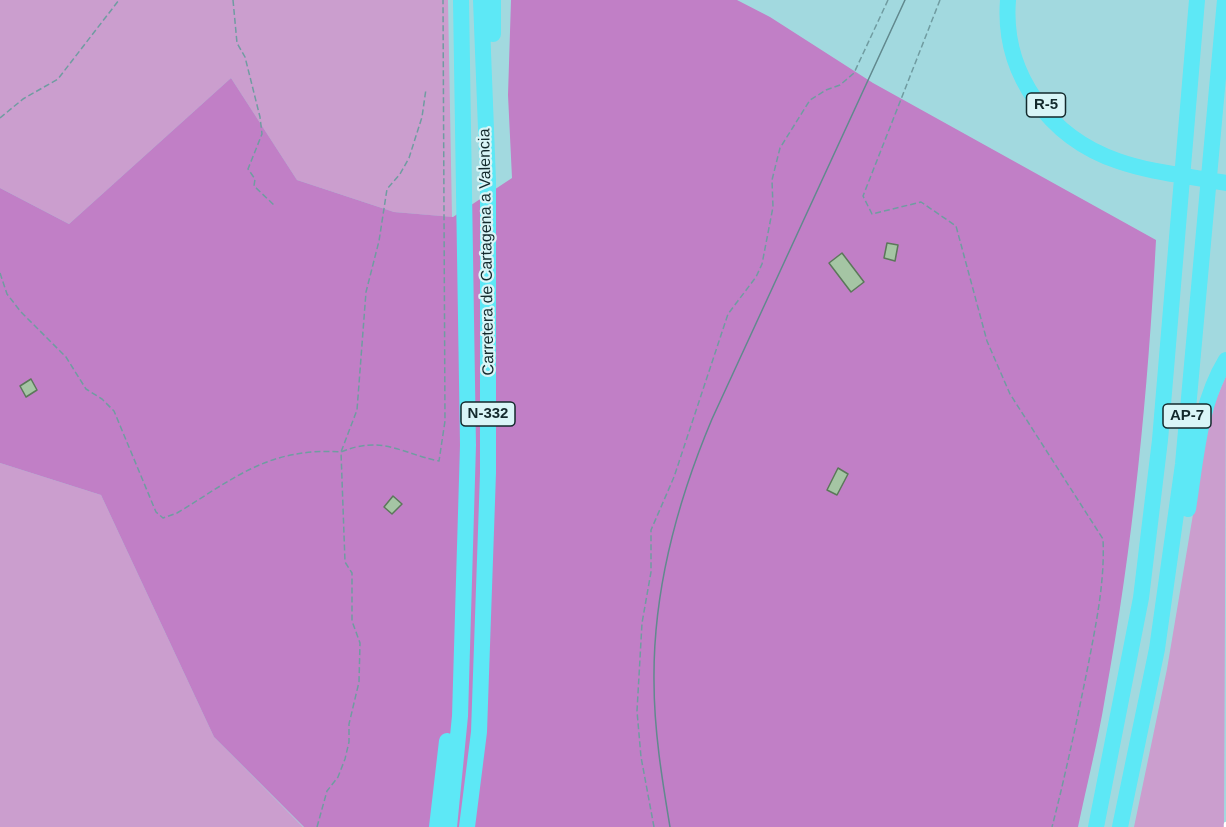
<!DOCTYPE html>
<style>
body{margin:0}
canvas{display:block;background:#a2d9df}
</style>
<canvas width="1226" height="827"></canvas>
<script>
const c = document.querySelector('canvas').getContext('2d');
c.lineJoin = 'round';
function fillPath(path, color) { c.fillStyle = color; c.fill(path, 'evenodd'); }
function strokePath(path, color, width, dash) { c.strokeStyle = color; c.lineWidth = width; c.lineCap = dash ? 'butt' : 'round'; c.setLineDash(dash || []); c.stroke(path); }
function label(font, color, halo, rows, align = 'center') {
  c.font = font + ' Arial,sans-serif'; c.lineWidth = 4.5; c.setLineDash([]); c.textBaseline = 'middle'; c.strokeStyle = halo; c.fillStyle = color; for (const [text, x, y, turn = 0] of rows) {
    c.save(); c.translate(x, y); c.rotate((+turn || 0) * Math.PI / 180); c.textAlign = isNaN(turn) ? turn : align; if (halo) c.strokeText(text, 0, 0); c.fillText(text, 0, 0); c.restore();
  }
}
fillPath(new Path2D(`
 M0,0H448L452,217L394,212L297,180L231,78L69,224L0,188Z
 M1226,376L1224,827H1134L1167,669L1206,437L1215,402Z
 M0,463L101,495L214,737L303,827H0Z`), '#cb9ece');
fillPath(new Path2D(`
 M511,0H737L770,17L873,83L1156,240C1148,393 1133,546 1105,698C1098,741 1087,784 1078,827H304L214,737L101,495L0,463V188L69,224L231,78L297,180L394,212L453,217L512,178L508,95Z`), '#c17fc6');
const building = new Path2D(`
 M887,243L898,245L895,261L884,258Z
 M842,253L864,282L851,292L829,263Z
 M31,379L37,390L26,397L20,386Z
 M838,468L848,474L837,495L827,490Z
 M393,496L402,504L392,514L384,507Z`);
fillPath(building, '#a5c5a4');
strokePath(building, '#5b785a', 1.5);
strokePath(new Path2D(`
 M233,0L237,43L245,57L260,117L262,134L248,169L255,179L254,186L274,205
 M940,0L863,196L872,214L921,202L956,226L987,341L1010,394L1103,539C1105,582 1096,624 1088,666C1077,720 1066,773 1052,827
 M0,118L23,99L58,79L119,0
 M0,273L7,294L21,312L66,357L86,389L102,399L114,411L156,512L163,518L177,513C235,478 269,447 341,452L357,410L366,292L379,241L387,189L400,174L409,158L422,117L426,89
 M317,827L327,791L338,777L345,759L349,742V724L359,682L360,643L352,621V573L345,562L341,452C382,435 400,453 439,461L445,421L443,0
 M654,827L641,757L637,711L642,623L651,572V530L674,477L728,314L756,277L762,264L773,207L772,180L780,148L810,100L826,90L840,85L854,73L888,0`), '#709ca1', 1.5, [6, 3]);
strokePath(new Path2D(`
 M1226,827V824`), '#fff', 4.5);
strokePath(new Path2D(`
 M493,0V34
 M1008,0C1002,74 1050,138 1118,161C1152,173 1191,176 1226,183
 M1188,509C1196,459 1199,404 1226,360
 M437,827L447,741
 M449,827L460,716L468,445L461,0
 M467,827L479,732L488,473V181L481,0
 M1096,827L1141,598L1160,440L1197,0
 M1120,827L1157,649L1183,464L1225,0`), '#5de8f6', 16);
strokePath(new Path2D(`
 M670,827C662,779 654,730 654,681C653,590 677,502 712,419L905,0`), '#61898e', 1.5);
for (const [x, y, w] of [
 [1046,105,39],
 [488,414,54],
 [1187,416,48]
]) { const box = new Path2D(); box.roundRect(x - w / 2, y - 12, w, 24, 4.5); c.fillStyle = '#d9f5f7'; c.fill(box); strokePath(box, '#13292c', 1.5); }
label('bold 15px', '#13292c', null, [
 ["R-5",1046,105],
 ["N-332",488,414],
 ["AP-7",1187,416]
]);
label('16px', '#13292c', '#d9f5f7', [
 ["Carretera de Cartagena a Valencia",487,252,-91]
]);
</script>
